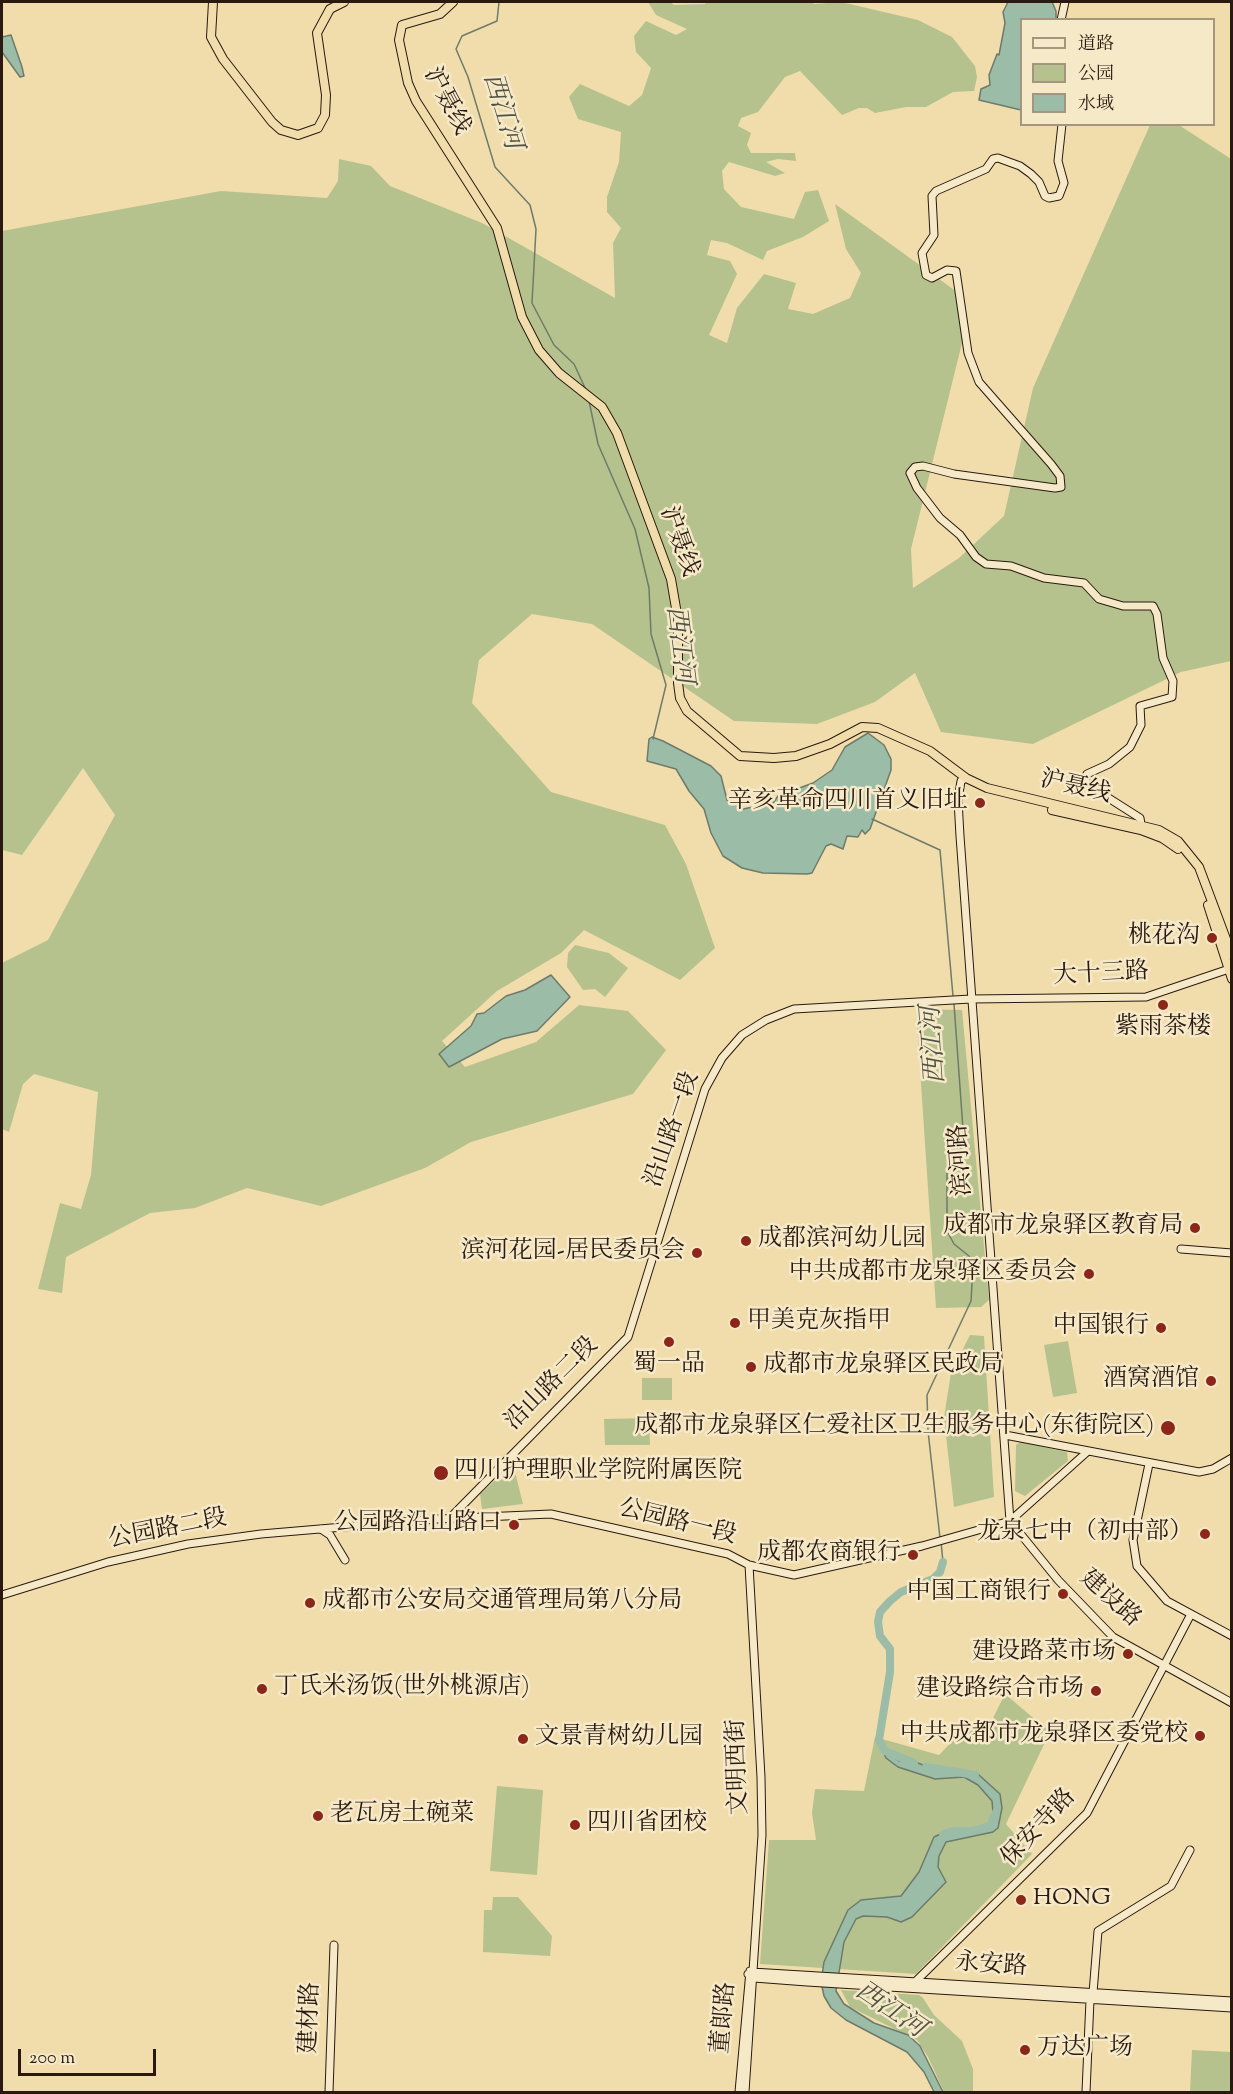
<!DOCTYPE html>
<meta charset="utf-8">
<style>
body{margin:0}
#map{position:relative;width:1233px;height:2094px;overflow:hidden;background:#f1ddab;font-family:"Sorts Mill Goudy","Noto Serif SC",serif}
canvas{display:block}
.frame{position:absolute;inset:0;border:3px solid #291910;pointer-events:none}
.legend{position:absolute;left:1020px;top:18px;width:195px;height:108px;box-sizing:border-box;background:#f6e9c8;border:2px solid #a4967e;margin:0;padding:8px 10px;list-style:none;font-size:18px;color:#291910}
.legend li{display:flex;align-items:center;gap:12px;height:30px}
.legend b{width:30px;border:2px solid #a4967e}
.scale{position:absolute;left:18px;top:2049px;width:138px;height:27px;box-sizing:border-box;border:3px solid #291910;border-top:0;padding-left:8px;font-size:18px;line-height:21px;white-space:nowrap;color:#291910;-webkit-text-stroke:4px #f6e9c8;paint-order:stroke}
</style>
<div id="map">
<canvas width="1233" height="2094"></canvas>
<div class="frame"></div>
<ul class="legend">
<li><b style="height:8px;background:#f6e9c8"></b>道路</li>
<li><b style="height:16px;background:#b5c28d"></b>公园</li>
<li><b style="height:16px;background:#9bbca7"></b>水域</li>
</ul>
<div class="scale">200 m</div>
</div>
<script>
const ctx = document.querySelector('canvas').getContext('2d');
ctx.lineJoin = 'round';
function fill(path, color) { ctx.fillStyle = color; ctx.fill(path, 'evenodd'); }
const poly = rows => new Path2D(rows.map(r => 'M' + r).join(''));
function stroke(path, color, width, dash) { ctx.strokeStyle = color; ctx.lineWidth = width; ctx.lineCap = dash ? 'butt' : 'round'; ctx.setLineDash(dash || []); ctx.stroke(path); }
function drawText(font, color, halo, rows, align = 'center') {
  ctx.font = font + ' "Sorts Mill Goudy","Noto Serif SC",serif'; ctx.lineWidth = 5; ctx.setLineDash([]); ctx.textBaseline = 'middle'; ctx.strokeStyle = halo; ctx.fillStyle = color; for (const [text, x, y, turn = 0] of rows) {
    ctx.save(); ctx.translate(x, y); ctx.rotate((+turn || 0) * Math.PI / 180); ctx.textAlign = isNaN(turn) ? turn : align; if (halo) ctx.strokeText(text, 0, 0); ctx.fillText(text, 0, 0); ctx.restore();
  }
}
fill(poly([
 [648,2,670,2,674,5,705,4,706,2,813,2,814,4,841,2,918,20,952,37,975,66,977,77,974,91,953,92,926,107,906,107,875,113,867,108,859,108,842,115,800,71,785,77,758,112,741,118,738,126,751,133,747,145,751,153,795,153,796,161,778,159,766,162,785,173,775,176,729,162,722,171,724,189,741,207,794,219,805,192,818,190,829,221,803,237,767,251,763,260,727,243,711,240,707,255,730,261,737,274,709,335,727,343,737,308,764,274,796,283,788,309,813,314,850,298,861,273,846,249,835,204,964,297,962,343,911,549,913,588,959,558,1004,516,1033,388,1150,125,1179,125,1231,159,1231,661,1181,672,1033,744,941,732,915,673,875,702,817,724,734,721,592,624,532,614,479,660,472,703,551,792,665,825,686,864,715,948,680,980,584,930,561,953,497,991,442,1041,465,1067,536,1042,579,1005,628,1011,666,1050,633,1094,471,1142,425,1168,321,1206,247,1188,195,1208,150,1213,66,1257,62,1293,38,1289,60,1203,81,1209,91,1175,98,1092,34,1074,23,1084,9,1132,2,1129,2,963,48,940,115,815,83,768,22,855,2,850,2,231,221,191,327,198,338,181,339,159,371,166,390,186,482,223,615,298,613,243,621,228,607,212,607,197,619,162,621,132,578,119,569,97,580,84,629,106,642,95,651,68,636,52,634,36,646,21,676,35,687,29,656,15],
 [575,945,609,953,628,968,605,997,595,989,583,990,567,967,568,953],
 [916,1009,962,1010,989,1300,981,1307,936,1308],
 [970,1335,984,1336,994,1497,954,1507,944,1417,951,1373],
 [1068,1341,1077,1393,1053,1397,1044,1345],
 [642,1378,672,1378,672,1400,642,1400],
 [649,1418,650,1445,605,1445,604,1419],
 [1020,1442,1067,1452,1068,1461,1025,1496,1015,1491,1016,1445],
 [513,1464,523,1504,482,1509,480,1494],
 [1005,1694,1050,1732,1006,1824,1032,1854,916,1974,760,1964,769,1840,816,1840,812,1813,815,1789,864,1791,875,1737,939,1755,970,1723,987,1730],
 [497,1786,543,1790,537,1875,490,1871],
 [493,1897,518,1897,552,1936,550,1956,483,1952,484,1910,492,1910],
 [841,1990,919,1995,923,1998,934,2015,962,2041,973,2069,973,2092,944,2092,928,2057,917,2040,850,2007],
 [1192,2050,1231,2052,1231,2092,1190,2092]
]), '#b5c28d');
const water = poly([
 [1008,2,1052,2,1056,11,1056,19,1022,20,1021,110,979,100,981,89,990,85,989,75,997,54,999,55,1005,23,1003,12,1008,2],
 [11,35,22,67,24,76,20,77,2,52,2,37,11,35],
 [868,733,884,745,891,759,891,770,870,829,865,834,862,830,858,837,847,836,843,849,831,844,826,846,812,873,807,874,763,873,742,868,723,856,711,833,704,809,689,791,676,769,647,761,649,739,652,737,663,741,711,766,721,776,727,800,743,809,773,803,778,796,813,783,832,770,845,747,868,733],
 [551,975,570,997,537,1031,502,1039,449,1067,439,1054,471,1026,477,1014,484,1013,506,996,525,990,551,975],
 [882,1749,899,1761,910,1760,928,1767,979,1775,1000,1794,1002,1808,998,1828,993,1832,946,1842,939,1856,938,1867,946,1882,912,1917,901,1922,887,1917,863,1916,856,1919,844,1942,836,1991,844,2004,874,2023,908,2035,920,2046,943,2092,934,2092,924,2072,907,2052,846,2020,831,2008,824,1996,821,1982,824,1962,848,1910,861,1900,901,1896,919,1872,934,1837,947,1831,966,1832,994,1823,992,1801,978,1785,964,1777,935,1779,898,1767,886,1758,882,1749]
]);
fill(water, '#9bbca7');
stroke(water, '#6d7b6b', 1.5);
stroke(poly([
 [499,2,497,21,462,36,456,49,468,77,495,167,530,205,536,229,532,303,554,345,574,364,586,390],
 [589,401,598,444,635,529,649,588,651,634,666,685,653,739],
 [872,819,940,850,953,996],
 [940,1538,928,1431,927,1395,971,1301,973,1267,969,1256,954,1244,948,1233,947,1216,947,1173,964,1143,954,1004],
 [941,1542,943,1562]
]), '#6d7b6b', 1.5);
stroke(poly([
 [914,1763,885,1751,879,1740,890,1672,890,1649,880,1636,878,1622,880,1612,890,1601,901,1592,933,1579,940,1572,943,1562],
 [926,1767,975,1775],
 [943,1835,952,1831,972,1831,990,1826,996,1812]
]), '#9bbca7', 8);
const secondary = poly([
 [1061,20,1065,2],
 [1062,124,1058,161,1064,183,1059,196,1049,198,1045,196,1039,182,1031,174,1020,166,998,158,993,159,986,169,936,191,932,196,934,235,922,253,926,275,932,278,947,270,956,271,968,353,979,382,1051,464,1060,476,1061,487,1055,488,954,474,923,466,915,467,910,473,917,488,940,518,960,535,976,557,986,564,1011,566,1044,578,1084,583,1099,599,1123,606,1153,606,1157,614,1163,658,1173,681,1172,697,1140,706,1141,725,1130,747,1109,764,1087,774,1085,779,1088,785,1140,818,1141,824],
 [966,778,961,781,958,800,960,836,1010,1521],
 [1181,1249,1232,1253],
 [1005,1435,1199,1472,1213,1469,1232,1458],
 [1149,1464,1133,1540,1137,1566,1167,1601,1232,1636],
 [450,1518,628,1337,705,1089,722,1058,742,1035,766,1020,794,1009,971,999,1146,997,1229,969],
 [1010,1521,1058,1580,1113,1637,1232,1703],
 [321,1529,330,1535,345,1560],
 [2,1595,108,1562,188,1544,261,1534,437,1519,551,1514,728,1554,749,1565,794,1575,922,1546,1010,1521,1087,1452],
 [752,1972,1232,2001],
 [748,1974,754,1978,807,1982,1232,2008],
 [915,1982,1087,1813,1191,1614],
 [329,2092,334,1945],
 [739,2092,750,1971],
 [745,2092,762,1835,761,1777,749,1565],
 [1086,2092,1090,2000,1093,1993,1098,1931,1171,1886,1190,1850]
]);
const highway = poly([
 [213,2,211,37,223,59,272,122,281,130,298,135,318,128,325,115,326,95,317,33,330,9,344,2],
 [453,2,440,14,402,25,399,40,408,83,416,101,497,228,522,317,539,350,559,373,602,407,617,433,671,579,678,620,678,683,680,698,687,711,740,756,774,758,796,756,830,744,862,727,878,728,930,751,966,778,987,788,1159,830,1178,841,1199,867,1232,955],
 [1052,810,1141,830,1162,838,1178,849],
 [1208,905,1232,979]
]);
stroke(secondary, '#291910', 9);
stroke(highway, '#291910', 10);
stroke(secondary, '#f6e9c8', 7);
stroke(highway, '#f1ddab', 8);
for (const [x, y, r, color] of [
 [980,803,6,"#8f2418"],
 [1212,938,6,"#8f2418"],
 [1163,1005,6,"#8f2418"],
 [1195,1228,6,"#8f2418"],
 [746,1241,6,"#8f2418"],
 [697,1253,6,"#8f2418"],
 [1089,1274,6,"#8f2418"],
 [735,1323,6,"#8f2418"],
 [1161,1328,6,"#8f2418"],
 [669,1342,6,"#8f2418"],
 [751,1367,6,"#8f2418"],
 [1211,1381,6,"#8f2418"],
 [1168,1428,8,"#8f2418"],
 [441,1473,8,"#8f2418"],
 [514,1525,6,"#8f2418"],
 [1205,1534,6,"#8f2418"],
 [913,1555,6,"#8f2418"],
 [1063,1594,6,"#8f2418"],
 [310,1603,6,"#8f2418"],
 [1128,1654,6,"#8f2418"],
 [262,1689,6,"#8f2418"],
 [1096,1691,6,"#8f2418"],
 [1200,1736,6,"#8f2418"],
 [523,1739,6,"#8f2418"],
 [318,1816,6,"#8f2418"],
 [575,1825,6,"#8f2418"],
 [1021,1900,6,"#8f2418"],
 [1025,2050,6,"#8f2418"]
]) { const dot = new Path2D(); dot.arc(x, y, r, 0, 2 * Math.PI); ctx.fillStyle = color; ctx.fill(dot); stroke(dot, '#f6e9c8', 2); }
drawText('24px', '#291910', '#f6e9c8', [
 ["沪聂线",445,102,62],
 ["沪聂线",677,542,70],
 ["沪聂线",1075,789,13],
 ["大十三路",1101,976,-3],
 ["沿山路一段",674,1130,-71],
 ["滨河路",963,1160,-94],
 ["沿山路二段",553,1385,-45],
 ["公园路一段",677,1524,14],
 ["公园路二段",168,1531,-11],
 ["建设路",1109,1600,42],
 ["文明西街",740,1767,-92],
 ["保安寺路",1040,1829,-47],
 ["永安路",991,1967,4],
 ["建材路",312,2018,-88],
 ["董郞路",726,2018,-85]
]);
drawText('24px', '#291910', '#f6e9c8', [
 ["辛亥革命四川首义旧址",968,803],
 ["桃花沟",1200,938],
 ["紫雨茶楼",1163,1029,"center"],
 ["成都市龙泉驿区教育局",1183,1228],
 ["成都滨河幼儿园",758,1241,"left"],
 ["滨河花园-居民委员会",685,1253],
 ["中共成都市龙泉驿区委员会",1077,1274],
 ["甲美克灰指甲",747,1323,"left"],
 ["中国银行",1149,1328],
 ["蜀一品",669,1366,"center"],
 ["成都市龙泉驿区民政局",763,1367,"left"],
 ["酒窝酒馆",1199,1381],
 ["成都市龙泉驿区仁爱社区卫生服务中心(东街院区)",1154,1428],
 ["四川护理职业学院附属医院",454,1473,"left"],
 ["公园路沿山路口",502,1525],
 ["龙泉七中（初中部）",1193,1534],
 ["成都农商银行",901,1555],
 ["中国工商银行",1051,1594],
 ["成都市公安局交通管理局第八分局",322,1603,"left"],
 ["建设路菜市场",1116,1654],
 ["丁氏米汤饭(世外桃源店)",274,1689,"left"],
 ["建设路综合市场",1084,1691],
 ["中共成都市龙泉驿区委党校",1188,1736],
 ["文景青树幼儿园",535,1739,"left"],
 ["老瓦房土碗菜",330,1816,"left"],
 ["四川省团校",587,1825,"left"],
 ["HONG",1033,1900,"left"],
 ["万达广场",1037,2050,"left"]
], 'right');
drawText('italic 26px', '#515245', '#f6e9c8', [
 ["西江河",500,112,73],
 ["西江河",677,645,83],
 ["西江河",936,1045,-94],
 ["西江河",889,2012,34]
]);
</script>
